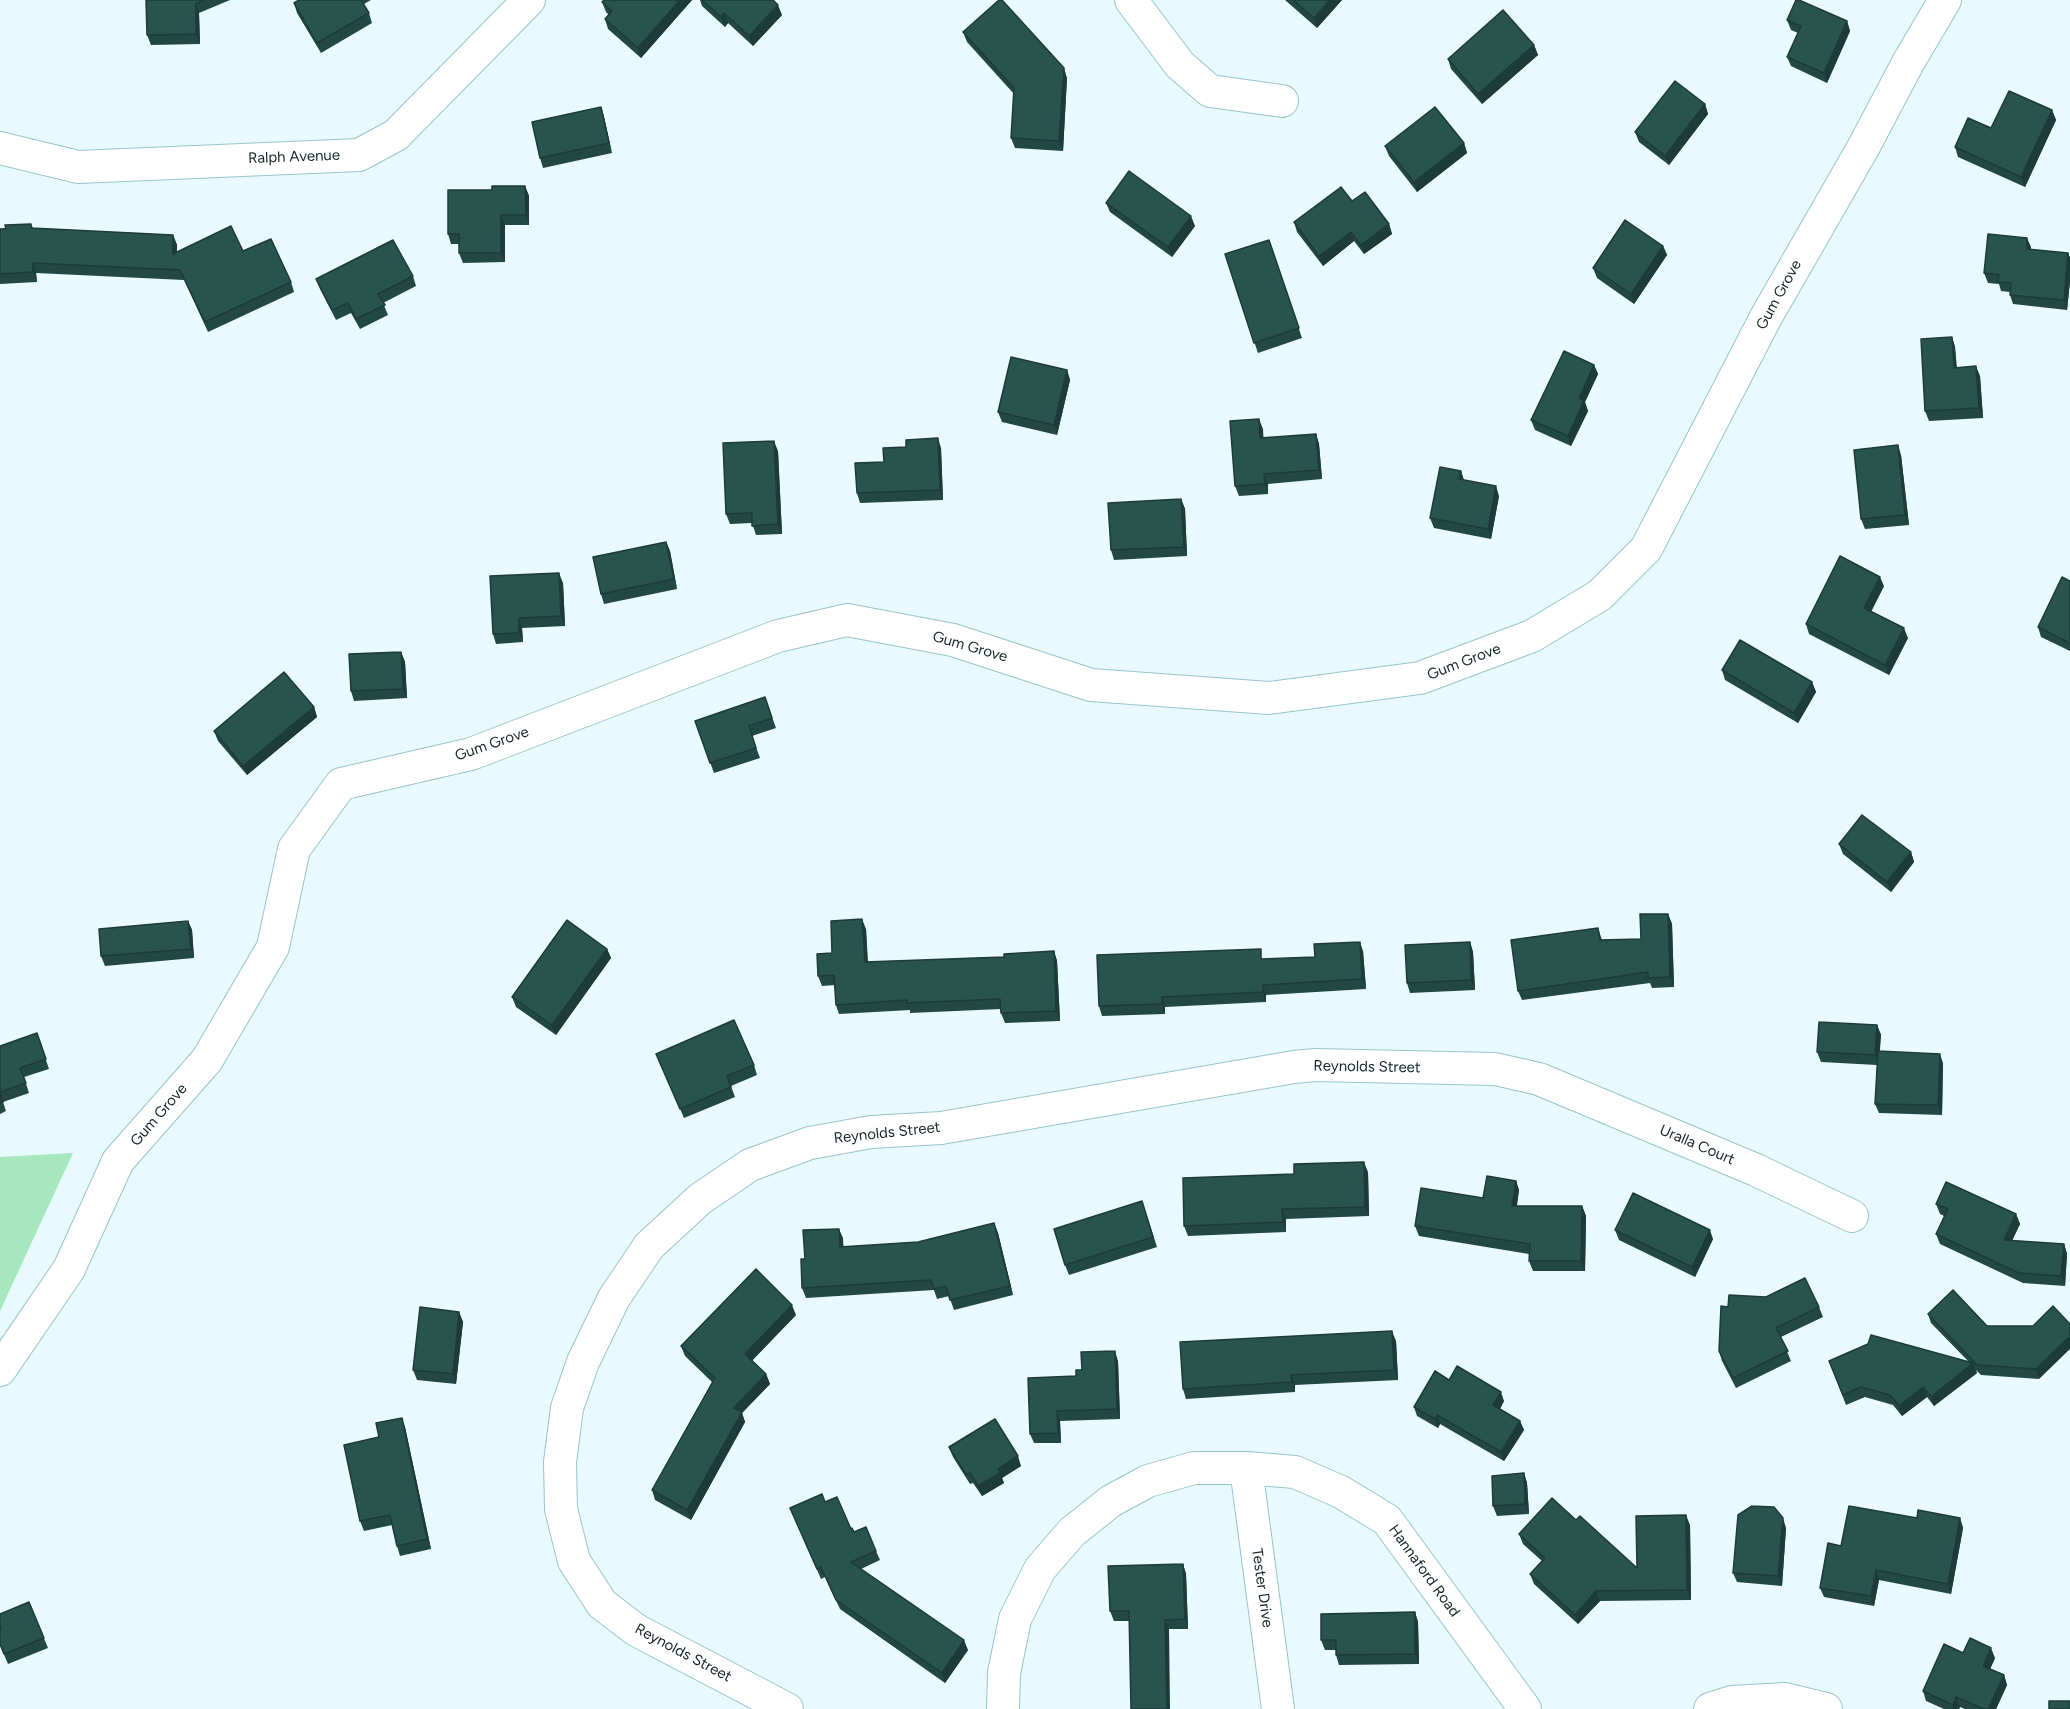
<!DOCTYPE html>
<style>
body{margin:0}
canvas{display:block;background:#e8fafe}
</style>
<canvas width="2070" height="1709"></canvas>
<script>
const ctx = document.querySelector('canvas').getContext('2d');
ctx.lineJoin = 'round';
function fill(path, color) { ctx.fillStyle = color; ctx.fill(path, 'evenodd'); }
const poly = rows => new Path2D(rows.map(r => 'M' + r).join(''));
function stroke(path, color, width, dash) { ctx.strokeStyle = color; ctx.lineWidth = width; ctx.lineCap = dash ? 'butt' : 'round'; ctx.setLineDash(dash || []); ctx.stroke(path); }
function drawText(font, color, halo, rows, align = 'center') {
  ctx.font = font + ' Figtree,sans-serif'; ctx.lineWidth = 6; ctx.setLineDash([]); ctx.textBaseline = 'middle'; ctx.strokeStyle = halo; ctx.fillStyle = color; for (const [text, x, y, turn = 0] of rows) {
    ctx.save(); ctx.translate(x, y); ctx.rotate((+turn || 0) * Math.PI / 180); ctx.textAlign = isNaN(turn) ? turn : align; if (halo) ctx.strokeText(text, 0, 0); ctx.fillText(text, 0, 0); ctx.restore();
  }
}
fill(poly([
 [73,1153,0,1311,0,1157]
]), '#a6e7bd');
const minor = poly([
 [1131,0,1180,65,1210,91,1282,101],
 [0,148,78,167,359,155,396,135,529,0],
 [0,1370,69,1269,118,1161,207,1060,273,947,294,849,341,784,471,754,778,636,847,620,953,640,1091,685,1269,698,1420,678,1532,636,1600,595,1646,549,1766,317,1863,148,1909,61,1945,0],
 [1246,1468,1278,1709],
 [787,1709,636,1630,602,1604,574,1561,561,1509,560,1462,567,1408,583,1362,614,1298,649,1246,700,1199,750,1165,810,1143,871,1132,941,1128,1294,1067,1316,1065,1495,1069,1539,1079,1756,1170,1852,1216],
 [1003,1709,1004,1673,1015,1619,1040,1569,1072,1532,1111,1501,1148,1481,1194,1468,1246,1468,1295,1472,1341,1492,1387,1520,1525,1709],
 [1710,1709,1732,1702,1785,1699,1826,1709]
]);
stroke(minor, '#97c4ce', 34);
stroke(minor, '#fff', 32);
fill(poly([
 [146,0,230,0,199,13,200,44,151,45,147,35],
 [299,0,371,0,364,4,369,13,372,23,321,53,297,13,294,3],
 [604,0,692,0,641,58,608,29,605,19,609,15,606,12,602,2],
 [700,0,773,0,782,15,753,46,728,23,725,27,702,6],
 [1285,0,1342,0,1317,28],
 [1787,20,1847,21,1850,31,1827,83,1791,66,1787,57,1798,33,1791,30],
 [963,32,1067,78,1063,151,1015,148,1011,138,1014,94,967,42],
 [1534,45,1538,55,1482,104,1451,69,1448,59],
 [1705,104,1708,114,1669,165,1639,142,1635,132],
 [601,107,604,117,612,153,543,168,540,158],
 [2052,110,2056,120,2025,187,1958,157,1955,147,1991,128],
 [1464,143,1467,153,1417,192,1389,156,1385,146],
 [525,186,529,196,529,225,505,225,505,262,463,263,459,253,459,244,451,244,448,234,492,190],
 [1352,201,1389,224,1392,234,1364,254,1354,241,1323,266,1297,232,1294,222],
 [1106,203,1195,226,1172,257,1110,212],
 [31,224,33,228,173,235,177,245,177,252,243,251,291,282,294,292,208,332,184,280,36,273,37,282,0,284,0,229],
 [1269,240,1302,338,1258,353,1225,254],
 [1663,246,1667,255,1634,304,1597,278,1593,268],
 [2031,247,2031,250,2068,253,2070,258,2070,281,2067,310,2013,304,2010,295,2010,292,2001,291,1999,284,1988,283,1984,273],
 [413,276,416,286,383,303,388,315,360,329,351,313,336,320,320,289,316,279],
 [1952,337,1955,347,1957,368,1980,376,1983,418,1929,421,1925,411],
 [1594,365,1598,374,1585,402,1588,411,1571,446,1535,430,1531,420],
 [1067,370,1070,380,1057,435,1002,422,998,412],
 [1263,429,1263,438,1316,434,1319,444,1322,479,1268,484,1268,494,1239,496,1235,486],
 [941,448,943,500,860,503,857,493,884,462],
 [778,451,782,534,756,535,752,523,730,524,726,514],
 [1901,455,1909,525,1865,529,1861,519],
 [1461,471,1464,480,1499,496,1491,539,1434,528,1430,518],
 [1181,499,1185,509,1187,556,1114,560,1111,550],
 [666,542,670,551,677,589,604,604,601,594],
 [2070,581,2070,651,2041,637,2038,627],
 [563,583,565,626,522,628,523,642,496,644,493,634],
 [1884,586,1871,611,1908,638,1889,675,1809,634,1806,624],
 [401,652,405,662,407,698,354,701,351,691],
 [1722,670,1812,682,1816,692,1798,723,1725,680],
 [765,697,776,728,752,736,760,758,714,773,695,721],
 [314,707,317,717,247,775,218,741,214,731],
 [1839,844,1911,852,1914,862,1891,892,1843,854],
 [1668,914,1672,924,1674,987,1652,988,1650,983,1522,1000,1518,991,1598,928,1602,940,1641,939],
 [188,921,192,930,194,958,105,966,101,956],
 [866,929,868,962,1004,957,1054,951,1057,961,1060,1021,1005,1023,1001,1013,1001,1009,910,1013,910,1010,839,1014,836,1005,835,985,822,986,818,976,832,953],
 [1470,942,1473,952,1475,990,1410,993,1407,983],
 [607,949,611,958,556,1035,516,1007,512,997],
 [1363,951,1366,989,1266,995,1266,1002,1165,1007,1165,1014,1102,1016,1099,1006,1264,959,1315,957],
 [1877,1025,1881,1035,1879,1051,1943,1063,1942,1115,1879,1113,1875,1104,1877,1065,1821,1062,1817,1052],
 [37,1033,49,1069,24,1077,29,1093,3,1102,6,1111,0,1114,0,1046],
 [656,1054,754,1065,757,1075,731,1086,735,1097,684,1118],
 [1368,1172,1369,1216,1286,1219,1286,1232,1188,1236,1184,1226],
 [1516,1181,1519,1190,1517,1206,1582,1206,1586,1216,1585,1271,1533,1271,1529,1261,1529,1254,1419,1236,1415,1226,1483,1198],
 [1936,1204,2016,1214,2020,1224,2012,1241,2064,1244,2067,1254,2065,1286,2023,1283,1940,1244,1936,1234,1944,1216,1940,1214],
 [1145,1210,1157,1247,1069,1275,1065,1265],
 [994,1223,998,1233,1013,1295,954,1310,949,1296,937,1299,934,1290,806,1298,802,1288,805,1259,843,1238,843,1247,918,1242],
 [1615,1230,1713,1239,1695,1277,1619,1240],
 [1819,1307,1823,1317,1781,1337,1791,1361,1736,1388,1722,1361,1719,1351],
 [459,1312,463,1322,456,1384,417,1380,413,1370],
 [1928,1314,1987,1326,2033,1326,2039,1379,1981,1375,1976,1370,1977,1373,1934,1406,1927,1397,1902,1416,1893,1405,1865,1397,1846,1405,1829,1361,1968,1361,1931,1323],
 [796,1315,752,1360,766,1374,770,1384,742,1413,745,1422,691,1520,655,1500,652,1490,712,1382,685,1356,681,1346],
 [1396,1341,1398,1380,1295,1385,1295,1392,1186,1399,1183,1389],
 [1118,1361,1120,1419,1060,1421,1061,1443,1034,1443,1030,1434,1076,1376,1082,1370],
 [1449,1380,1504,1401,1500,1409,1520,1421,1524,1430,1504,1461,1440,1424,1438,1428,1417,1416,1414,1407],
 [405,1427,431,1549,400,1556,397,1546,392,1525,364,1531,360,1521,379,1437],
 [949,1447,1021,1466,1002,1478,1004,1483,982,1496,973,1483,970,1484,953,1457],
 [1524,1473,1527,1483,1529,1514,1497,1516,1493,1506],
 [825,1502,851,1529,876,1551,880,1560,861,1569,968,1650,945,1683,840,1609,825,1577,821,1579,790,1508],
 [1917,1518,1960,1518,1963,1528,1951,1594,1879,1580,1874,1606,1824,1597,1820,1588,1841,1546],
 [1576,1520,1637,1568,1690,1525,1691,1600,1600,1601,1578,1624,1534,1584,1530,1574,1542,1561,1523,1544,1519,1534],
 [1786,1528,1782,1586,1737,1582,1733,1573],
 [1183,1564,1186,1574,1188,1629,1169,1629,1129,1621,1114,1621,1110,1611],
 [29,1602,48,1648,8,1664,0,1645],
 [1415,1612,1418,1622,1419,1664,1339,1665,1336,1655,1336,1650,1325,1650,1321,1640],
 [1963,1653,1995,1658,1990,1669,2004,1675,2007,1685,1996,1709,1965,1709,1960,1707,1959,1709,1944,1709,1926,1701,1923,1691]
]), '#234843');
fill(poly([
 [680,0,692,0,641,58,638,48],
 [1330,0,1342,0,1317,28,1314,18],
 [196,4,199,13,200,44,196,34],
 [778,5,782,15,753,46,749,36],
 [724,13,728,23,725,27,721,17],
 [1847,21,1850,31,1827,83,1824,73],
 [1534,45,1538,55,1482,104,1478,94],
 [1064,68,1067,78,1063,151,1059,141],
 [1705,104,1708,114,1669,165,1665,156],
 [601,107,604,117,612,153,609,143],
 [2052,110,2056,120,2025,187,2021,177],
 [1464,143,1467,153,1417,192,1414,182],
 [525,186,529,196,529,225,526,215],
 [501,215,505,225,505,262,501,253],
 [1191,216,1195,226,1172,257,1168,247],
 [1389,224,1392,234,1364,254,1361,245],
 [1351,232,1354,241,1323,266,1319,256],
 [173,235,177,245,176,264,173,254],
 [2027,238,2031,247,2030,259,2027,249],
 [1663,246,1667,255,1634,304,1631,294],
 [2068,253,2070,258,2070,281,2067,310,2064,300],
 [33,263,36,273,37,282,33,272],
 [1952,337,1955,347,1957,378,1954,368],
 [1594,365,1598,374,1585,402,1588,411,1571,446,1568,436,1579,398],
 [1976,366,1980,376,1983,418,1979,408],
 [1067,370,1070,380,1057,435,1054,425],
 [1259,419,1263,429,1264,448,1260,438],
 [1316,434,1319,444,1322,479,1319,470],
 [938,438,941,448,943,500,940,490],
 [774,441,778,451,782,534,778,524],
 [1898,445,1901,455,1909,525,1905,515],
 [1461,471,1464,481,1459,479],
 [1264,474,1268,484,1268,494,1265,484],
 [1496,486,1499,496,1491,539,1488,529],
 [1181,499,1185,509,1187,556,1184,547],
 [666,542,670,551,677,589,674,579],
 [559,573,563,583,565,626,561,616],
 [1880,577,1884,586,1868,618,1864,608],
 [519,618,522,628,523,642,519,633],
 [1904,628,1908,638,1889,675,1885,665],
 [401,652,405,662,407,698,403,689],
 [1812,682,1816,692,1798,723,1794,713],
 [314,707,317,717,247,775,243,766],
 [1911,852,1914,862,1891,892,1887,882],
 [1668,914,1672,924,1674,987,1670,977],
 [862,919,866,929,868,972,865,962],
 [188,921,192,930,194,958,191,949],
 [1360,942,1363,951,1366,989,1362,979],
 [1470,942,1473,952,1475,990,1471,980],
 [607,949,611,958,556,1035,552,1025],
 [1054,951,1057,961,1060,1021,1056,1011],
 [1263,985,1266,995,1266,1002,1263,992],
 [1162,997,1165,1007,1165,1014,1162,1004],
 [1877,1025,1881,1035,1879,1065,1875,1055],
 [1940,1054,1943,1063,1942,1115,1938,1105],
 [1364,1162,1368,1172,1369,1216,1365,1207],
 [1516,1181,1519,1190,1515,1215,1512,1206],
 [1582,1206,1586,1216,1585,1271,1581,1261],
 [1282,1209,1286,1219,1286,1232,1283,1222],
 [2016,1214,2020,1224,2007,1250,2004,1240],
 [994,1223,998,1233,1013,1295,1010,1286],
 [839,1229,843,1238,844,1257,840,1247],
 [1710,1230,1713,1239,1695,1277,1692,1267],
 [2064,1244,2067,1254,2065,1286,2061,1276],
 [792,1305,796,1315,749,1364,745,1354],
 [459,1312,463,1322,456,1384,453,1374],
 [1392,1331,1396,1341,1398,1380,1394,1370],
 [2070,1336,2070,1349,2039,1379,2036,1369],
 [1115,1351,1118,1361,1120,1419,1117,1409],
 [1973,1363,1977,1373,1934,1406,1931,1397],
 [766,1374,770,1384,742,1413,745,1422,691,1520,687,1510,734,1408],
 [1291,1375,1295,1385,1295,1392,1292,1382],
 [1923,1387,1927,1397,1902,1416,1899,1406],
 [1501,1392,1504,1401,1497,1414,1493,1405],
 [1057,1411,1060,1421,1061,1443,1058,1433],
 [1437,1415,1440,1424,1438,1428,1435,1419],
 [402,1418,405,1427,431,1549,427,1539],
 [1520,1421,1524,1430,1504,1461,1501,1452],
 [1018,1456,1021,1466,1002,1478,1004,1483,982,1496,978,1486,998,1469],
 [1524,1473,1527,1483,1529,1514,1525,1504],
 [1686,1515,1690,1525,1691,1600,1687,1590],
 [1783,1518,1786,1528,1782,1586,1778,1576],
 [1960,1518,1963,1528,1951,1594,1948,1584],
 [1183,1564,1186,1574,1188,1629,1185,1619],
 [1876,1570,1879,1580,1874,1606,1871,1596],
 [1596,1591,1600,1601,1578,1624,1575,1615],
 [1415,1612,1418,1622,1419,1664,1415,1654],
 [1165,1620,1169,1629,1170,1709,1167,1709],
 [964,1640,968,1650,945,1683,942,1673],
 [1991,1648,1995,1658,1987,1676,1983,1666],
 [2004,1675,2007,1685,1996,1709,1988,1709],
 [1956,1697,1960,1707,1959,1709,1954,1709,1953,1705]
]), '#1d3b37');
const building = poly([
 [146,0,204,0,196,4,196,34,147,35,146,0],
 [299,0,361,0,369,13,317,43,294,3,299,0],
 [604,0,680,0,638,48,605,19,612,11,602,2,604,0],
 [702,0,773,0,778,5,749,36,724,13,721,17,702,0],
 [999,0,1002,0,1064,68,1059,141,1011,138,1014,88,963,32,999,0],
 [1293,0,1330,0,1314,18,1293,0],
 [1796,0,1799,0,1847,21,1824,73,1787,57,1801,26,1787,20,1796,0],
 [1503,10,1534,45,1478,94,1448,59,1503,10],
 [1675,81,1705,104,1665,156,1635,132,1675,81],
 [2009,91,2052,110,2021,177,1955,147,1968,118,1991,128,2009,91],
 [601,107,609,143,540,158,532,122,601,107],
 [1435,107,1464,143,1414,182,1385,146,1435,107],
 [1129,171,1191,216,1168,247,1106,203,1129,171],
 [492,186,525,186,526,215,501,215,501,253,459,253,459,234,448,234,448,190,492,190,492,186],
 [1341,187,1352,201,1365,192,1389,224,1361,245,1351,232,1319,256,1294,222,1341,187],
 [1625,220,1663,246,1631,294,1593,268,1625,220],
 [31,224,31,228,173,235,173,254,231,226,243,251,271,239,291,282,205,322,180,270,33,263,33,272,0,274,0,229,6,229,5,225,31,224],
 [1988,234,2027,238,2027,249,2068,253,2064,300,2010,295,2011,283,1998,282,1999,275,1984,273,1988,234],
 [393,240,413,276,378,294,385,305,356,319,348,303,332,310,316,279,393,240],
 [1269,240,1299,328,1254,343,1225,254,1269,240],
 [1952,337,1954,368,1976,366,1979,408,1925,411,1921,339,1952,337],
 [1564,351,1594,365,1579,398,1584,401,1568,436,1531,420,1564,351],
 [1011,357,1067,370,1054,425,998,412,1011,357],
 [1259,419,1260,438,1316,434,1319,470,1264,474,1265,484,1235,486,1230,421,1259,419],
 [938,438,940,490,857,493,855,463,884,462,883,448,906,447,906,440,938,438],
 [774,441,778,524,752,526,752,513,726,514,723,443,774,441],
 [1898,445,1905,515,1861,519,1854,450,1898,445],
 [1440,467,1461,471,1459,479,1496,486,1488,529,1430,518,1440,467],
 [1181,499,1184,547,1111,550,1108,503,1181,499],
 [666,542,674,579,601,594,593,557,666,542],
 [1840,556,1880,577,1864,608,1904,628,1885,665,1806,624,1840,556],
 [559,573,561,616,519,618,519,633,493,634,490,576,559,573],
 [2062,577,2070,581,2070,643,2038,627,2062,577],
 [1740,640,1812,682,1794,713,1722,670,1740,640],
 [401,652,403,689,351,691,349,654,401,652],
 [284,672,314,707,243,766,214,731,284,672],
 [765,697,772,718,749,726,756,748,710,763,695,721,765,697],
 [1862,815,1911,852,1887,882,1839,844,1862,815],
 [1640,914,1668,914,1670,977,1648,978,1648,972,1518,991,1511,940,1598,928,1600,940,1641,939,1640,914],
 [862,919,865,962,1004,957,1004,954,1054,951,1056,1011,1001,1013,1000,999,907,1003,907,1000,836,1005,834,975,818,976,817,954,832,953,831,921,862,919],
 [567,920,607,949,552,1025,512,997,567,920],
 [188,921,191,949,101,956,99,929,188,921],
 [1360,942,1362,979,1263,985,1263,992,1162,997,1162,1004,1099,1006,1097,955,1261,949,1261,959,1315,957,1314,944,1360,942],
 [1470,942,1471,980,1407,983,1405,945,1470,942],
 [734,1020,754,1065,727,1076,731,1087,680,1109,656,1054,734,1020],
 [1819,1022,1877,1025,1875,1055,1817,1052,1819,1022],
 [37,1033,46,1059,20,1068,26,1083,0,1092,0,1046,37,1033],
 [1878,1051,1940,1054,1938,1105,1875,1104,1878,1051],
 [0,1093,3,1102,0,1103,0,1093],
 [1364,1162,1365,1207,1282,1209,1283,1222,1184,1226,1183,1178,1294,1174,1294,1164,1364,1162],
 [1487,1176,1516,1181,1512,1206,1582,1206,1581,1261,1529,1261,1530,1244,1415,1226,1421,1188,1483,1198,1487,1176],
 [1946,1182,2016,1214,2004,1240,2064,1244,2061,1276,2019,1273,1936,1234,1948,1209,1936,1204,1946,1182],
 [1633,1193,1710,1230,1692,1267,1615,1230,1633,1193],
 [1142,1201,1153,1237,1065,1265,1054,1229,1142,1201],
 [994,1223,1010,1286,950,1300,946,1286,934,1289,931,1280,802,1288,801,1259,805,1259,803,1230,839,1229,840,1247,918,1242,994,1223],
 [756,1269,792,1305,745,1354,766,1374,734,1408,742,1412,687,1510,652,1490,715,1378,681,1346,756,1269],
 [1805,1278,1819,1307,1776,1328,1788,1351,1733,1378,1719,1351,1721,1306,1728,1307,1729,1295,1766,1297,1805,1278],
 [1953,1290,1987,1326,2033,1326,2053,1306,2070,1324,2070,1336,2036,1369,1977,1365,1928,1314,1953,1290],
 [420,1307,459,1312,453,1374,413,1370,420,1307],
 [1392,1331,1394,1370,1291,1375,1292,1382,1183,1389,1180,1342,1392,1331],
 [1871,1335,1973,1363,1931,1397,1923,1387,1899,1406,1890,1395,1861,1387,1843,1395,1829,1361,1868,1344,1871,1335],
 [1115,1351,1117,1409,1057,1411,1058,1433,1030,1434,1028,1378,1076,1376,1076,1370,1082,1370,1081,1352,1115,1351],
 [1457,1366,1501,1392,1493,1405,1520,1421,1501,1452,1437,1415,1435,1419,1414,1407,1435,1371,1449,1380,1457,1366],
 [402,1418,427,1539,397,1546,390,1515,360,1521,344,1445,379,1437,376,1423,402,1418],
 [995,1419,1018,1456,998,1469,1000,1473,978,1486,970,1473,966,1475,949,1447,995,1419],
 [1524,1473,1525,1504,1493,1506,1492,1476,1524,1473],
 [822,1494,825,1502,837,1497,851,1529,852,1528,854,1532,866,1527,876,1551,851,1562,964,1640,942,1673,836,1600,821,1567,817,1569,790,1508,822,1494],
 [1552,1498,1576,1520,1580,1516,1637,1568,1636,1516,1686,1515,1687,1590,1596,1591,1575,1615,1530,1574,1545,1558,1519,1534,1552,1498],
 [1752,1506,1774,1507,1783,1518,1778,1576,1733,1573,1738,1515,1752,1506],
 [1849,1506,1917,1518,1918,1510,1960,1518,1948,1584,1876,1570,1871,1596,1820,1588,1828,1543,1841,1546,1849,1506],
 [1183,1564,1185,1619,1165,1620,1167,1709,1131,1709,1129,1611,1110,1611,1108,1566,1183,1564],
 [29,1602,44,1638,4,1654,0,1644,0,1628,1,1628,0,1624,0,1614,29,1602],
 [1415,1612,1415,1654,1336,1655,1336,1640,1321,1640,1321,1614,1415,1612],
 [1970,1638,1991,1648,1983,1666,2004,1675,1988,1709,1984,1709,1956,1697,1953,1705,1923,1691,1944,1644,1963,1653,1970,1638],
 [2049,1701,2070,1701,2070,1709,2049,1709,2049,1701]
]);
fill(building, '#29544e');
stroke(building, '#1d3b37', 1.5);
drawText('15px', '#142529', '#fff', [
 ["Ralph Avenue",294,157,-2],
 ["Gum Grove",1779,295,-61],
 ["Gum Grove",970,647,16],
 ["Gum Grove",1464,662,-21],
 ["Gum Grove",492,744,-19],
 ["Reynolds Street",1367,1067,1],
 ["Gum Grove",159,1115,-49],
 ["Reynolds Street",887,1133,-6],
 ["Uralla Court",1697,1145,23],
 ["Hannaford Road",1424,1571,54],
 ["Tester Drive",1262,1588,82],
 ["Reynolds Street",683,1653,28]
]);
</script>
